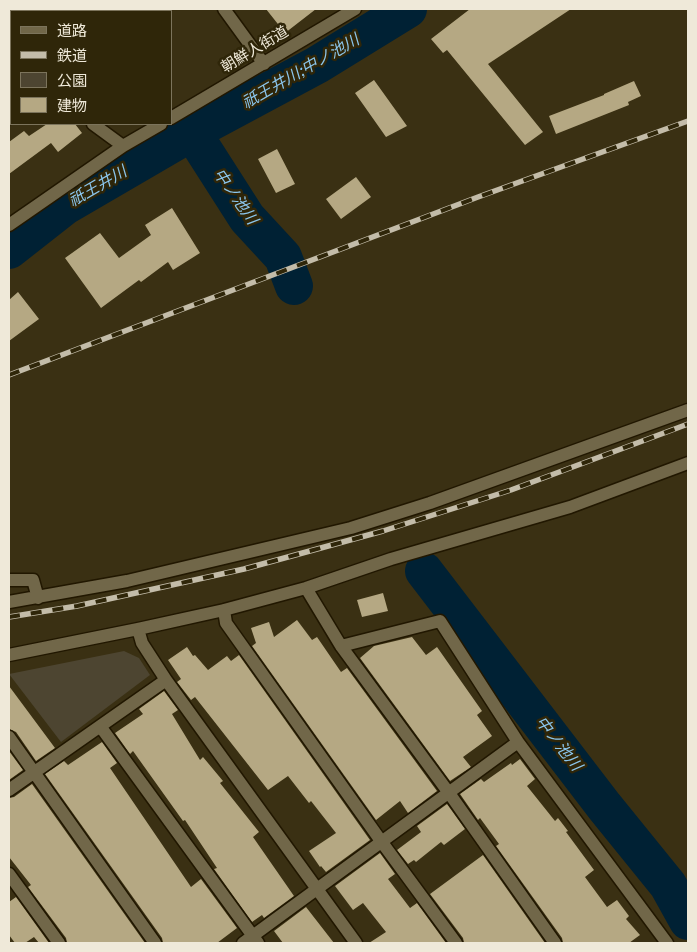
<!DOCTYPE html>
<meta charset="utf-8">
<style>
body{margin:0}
#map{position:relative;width:697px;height:952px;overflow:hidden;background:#3a3013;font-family:"Space Grotesk","Noto Sans JP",sans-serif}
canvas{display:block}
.frame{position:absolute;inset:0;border:10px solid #efe9d9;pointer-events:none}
.legend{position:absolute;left:10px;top:10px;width:162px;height:115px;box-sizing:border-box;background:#2f2609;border:1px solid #7c745c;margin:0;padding:6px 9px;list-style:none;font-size:15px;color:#efe9d9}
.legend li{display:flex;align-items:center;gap:10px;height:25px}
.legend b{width:25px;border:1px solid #7c745c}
</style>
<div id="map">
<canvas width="697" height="952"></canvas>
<div class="frame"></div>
<ul class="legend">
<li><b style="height:6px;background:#716749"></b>道路</li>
<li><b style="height:6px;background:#c3bca9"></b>鉄道</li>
<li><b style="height:14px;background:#4d4531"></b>公園</li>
<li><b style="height:14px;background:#b5a883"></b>建物</li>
</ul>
</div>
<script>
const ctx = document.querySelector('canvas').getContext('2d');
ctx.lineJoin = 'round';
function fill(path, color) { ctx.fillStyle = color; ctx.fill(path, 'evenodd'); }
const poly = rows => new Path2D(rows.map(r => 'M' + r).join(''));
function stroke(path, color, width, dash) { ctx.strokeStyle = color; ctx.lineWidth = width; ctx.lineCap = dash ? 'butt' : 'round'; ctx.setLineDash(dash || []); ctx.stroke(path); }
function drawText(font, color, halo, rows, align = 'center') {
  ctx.font = font + ' "Space Grotesk","Noto Sans JP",sans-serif'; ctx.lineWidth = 5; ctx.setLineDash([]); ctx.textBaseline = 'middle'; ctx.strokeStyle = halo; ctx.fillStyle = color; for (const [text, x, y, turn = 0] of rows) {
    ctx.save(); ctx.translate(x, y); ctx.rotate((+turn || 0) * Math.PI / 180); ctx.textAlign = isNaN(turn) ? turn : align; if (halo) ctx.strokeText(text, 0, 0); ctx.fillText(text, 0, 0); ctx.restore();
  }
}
fill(poly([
 [124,651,139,658,150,675,61,742,9,674]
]), '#4d4531');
stroke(poly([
 [192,132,247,218,283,257,294,286],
 [9,250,65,206,192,132,317,65,408,9],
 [424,571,604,806,668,885,688,921]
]), '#002134', 38);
fill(poly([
 [266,9,316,9,285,33],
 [470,9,571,9,488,64,543,132,525,145,447,50,443,53,431,39],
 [374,80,407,126,386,137,355,93],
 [634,81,641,96,628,102,629,105,556,134,549,116,604,95,604,94],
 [47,124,75,124,82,133,58,152,51,143,9,174,9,142,24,131,29,136],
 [277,149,295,184,276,193,258,159],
 [356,177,371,197,341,219,326,199],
 [172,208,200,253,173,270,168,262,141,282,139,280,101,308,65,258,100,233,119,258,151,235,145,225],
 [18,292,39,319,9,341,9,300],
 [383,593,388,611,362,617,357,600],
 [297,620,312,640,317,637,341,672,347,668,437,791,408,813,400,801,376,820,252,646,256,643,251,628,269,622,274,637],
 [412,637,426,655,437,647,482,711,477,715,492,736,463,757,471,767,450,781,360,658,374,646],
 [187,647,193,656,195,655,208,670,227,656,231,661,239,655,370,840,326,872,321,866,320,867,309,851,336,833,311,801,309,803,288,776,268,790,195,697,191,700,177,682,181,679,168,660],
 [9,686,55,748,36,761,16,732,9,729],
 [164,691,178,710,172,714,200,760,203,757,223,781,220,783,259,832,253,837,294,896,264,918,262,915,252,922,214,869,217,868,185,820,183,821,133,751,130,754,115,733,143,714,139,709],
 [102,742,117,763,110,768,191,887,201,879,237,928,217,943,163,943,162,938,45,774,64,761,68,765],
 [9,751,23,770,9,780],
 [520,759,535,779,527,786,555,821,558,818,568,831,566,832,594,870,585,877,607,907,617,900,629,916,626,919,640,935,629,943,563,943,562,938,496,846,499,844,480,818,478,820,460,794,481,779,484,782,511,763,512,765],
 [32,784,145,943,67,943,66,938,28,887,31,885,9,857,9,798,14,797],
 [447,804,465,829,444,845,441,842,416,862,414,860,408,864,397,850,421,832,417,826],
 [380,853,395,874,388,879,410,908,417,903,446,943,369,943,386,932,363,903,353,910,335,886],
 [483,855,545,943,464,943,463,938,430,894],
 [16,897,49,943,39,943,34,937,25,943,15,943,9,935,9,902],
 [306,907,334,943,283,943,274,931]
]), '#b5a883');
const minor = poly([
 [224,9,264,64],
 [9,25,11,28],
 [9,118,11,116],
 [171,118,355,9],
 [93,124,123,146],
 [9,225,123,146,161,124],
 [9,580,33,580,38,598],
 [306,588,341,646,449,793,555,943],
 [9,602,127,581,351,528,430,503,688,410],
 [224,610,226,623,381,841,456,943],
 [138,629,142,643,166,680,356,943],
 [341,646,440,621,518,742,667,943],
 [9,655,138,629,224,610,306,588,391,559,570,507,688,463],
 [100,726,258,943],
 [9,737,155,943],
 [9,790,166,680],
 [9,874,59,943],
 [243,943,518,742]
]);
stroke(minor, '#211700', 15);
stroke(minor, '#716749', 12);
const rail = poly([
 [9,375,478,197,688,121],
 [9,617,77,606,244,569,383,531,511,490,688,424]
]);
stroke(rail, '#c3bca9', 5.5);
stroke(rail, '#2f2609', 4, [11]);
drawText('15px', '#efe9d9', '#2f2609', [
 ["朝鮮人街道",255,50,-31]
]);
drawText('italic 16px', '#8bc6ed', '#2f2609', [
 ["祇王井川;中ノ池川",301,72,-30],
 ["祇王井川",98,187,-30],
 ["中ノ池川",235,197,55],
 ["中ノ池川",558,744,52]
]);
</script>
